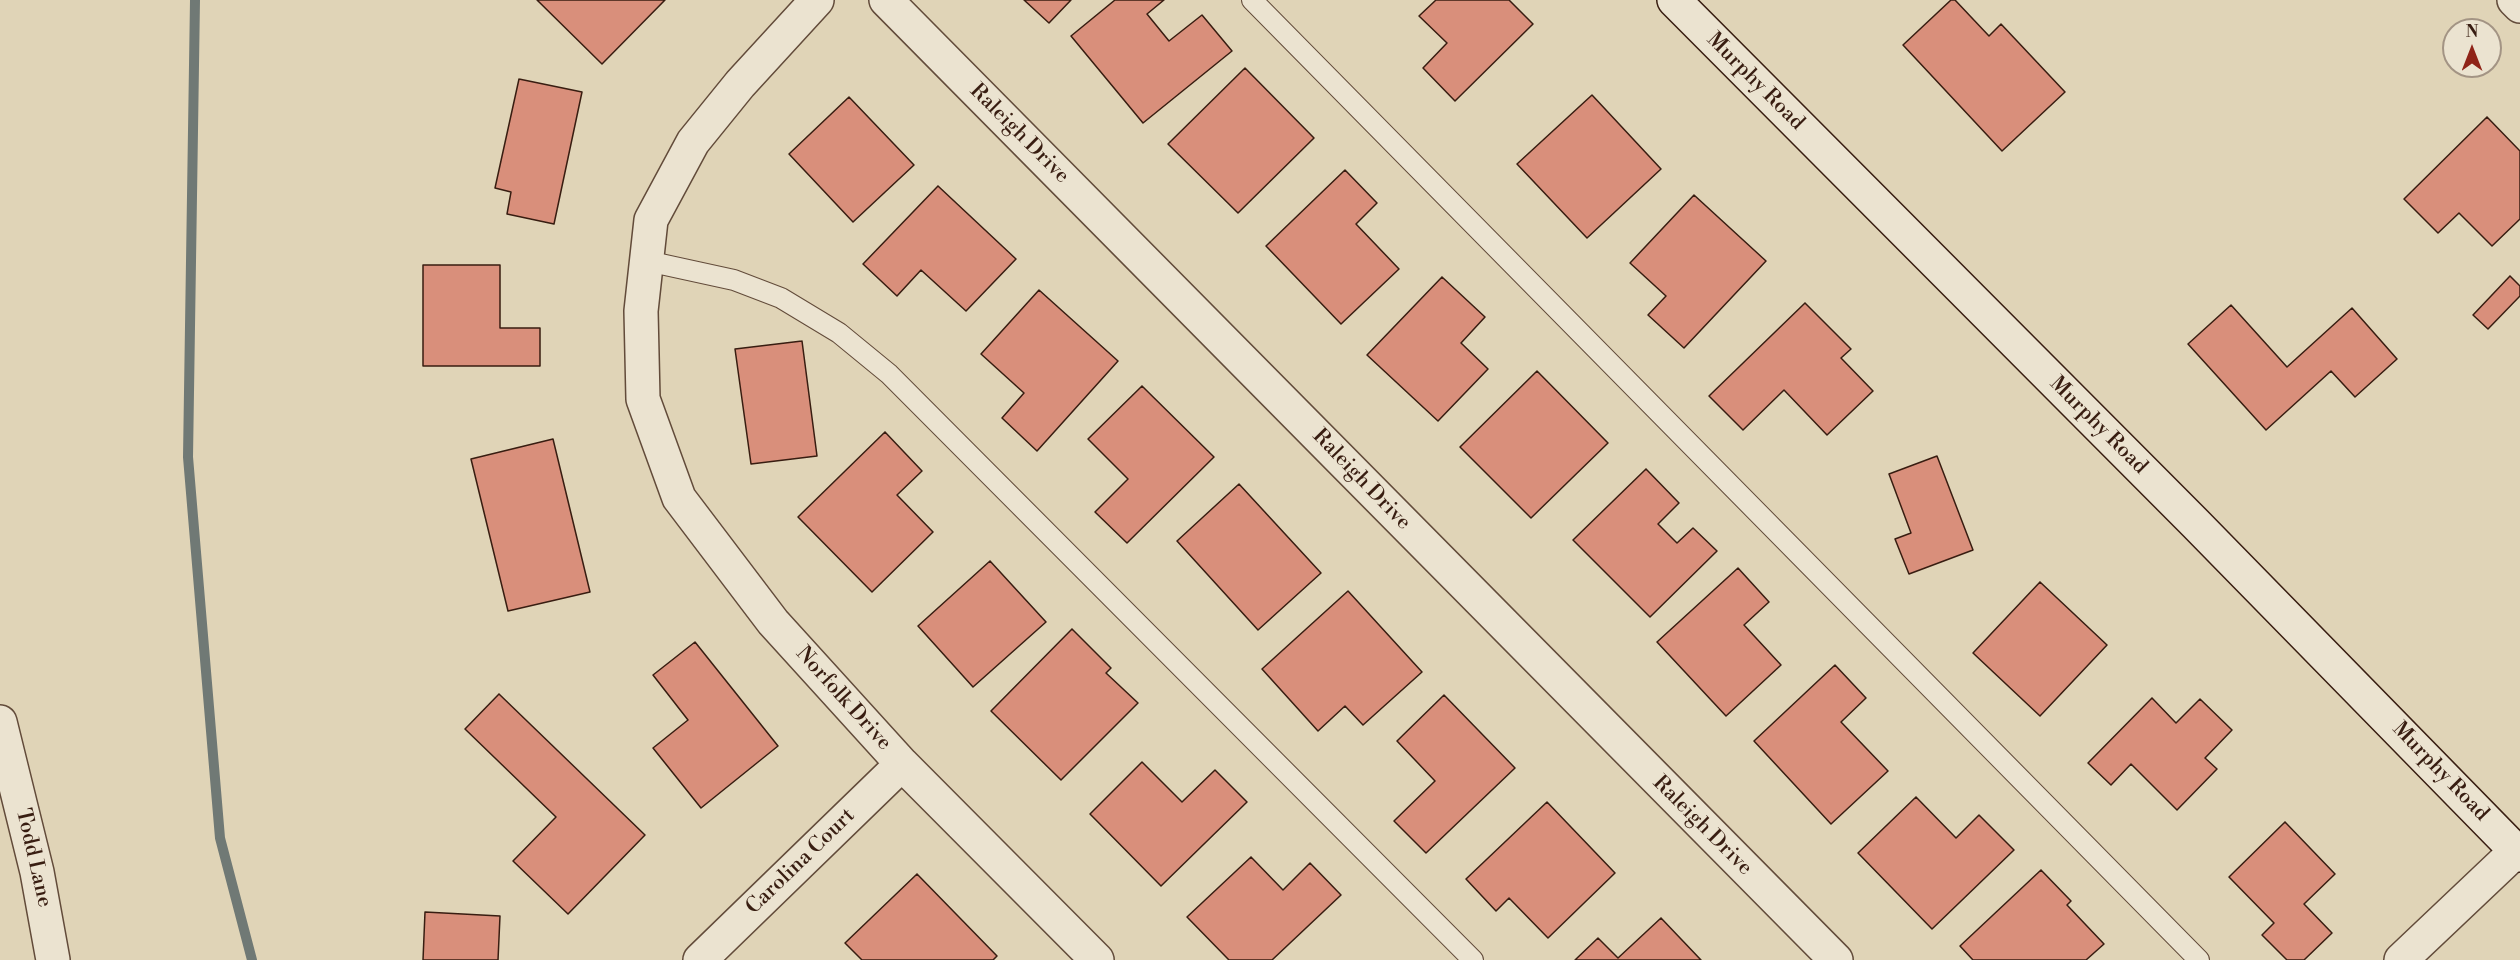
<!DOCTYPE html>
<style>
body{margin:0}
#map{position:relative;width:2520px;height:960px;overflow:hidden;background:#e0d4b7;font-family:"Libre Bodoni",serif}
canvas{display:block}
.north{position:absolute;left:2442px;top:18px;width:60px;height:60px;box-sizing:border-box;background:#ebe3d0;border:2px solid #a39484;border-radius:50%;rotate:0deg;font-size:16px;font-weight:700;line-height:24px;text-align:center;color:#381d11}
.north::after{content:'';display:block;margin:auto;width:21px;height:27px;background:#8f2418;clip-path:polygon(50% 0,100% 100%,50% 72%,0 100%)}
</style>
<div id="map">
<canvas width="2520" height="960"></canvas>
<div class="north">N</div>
</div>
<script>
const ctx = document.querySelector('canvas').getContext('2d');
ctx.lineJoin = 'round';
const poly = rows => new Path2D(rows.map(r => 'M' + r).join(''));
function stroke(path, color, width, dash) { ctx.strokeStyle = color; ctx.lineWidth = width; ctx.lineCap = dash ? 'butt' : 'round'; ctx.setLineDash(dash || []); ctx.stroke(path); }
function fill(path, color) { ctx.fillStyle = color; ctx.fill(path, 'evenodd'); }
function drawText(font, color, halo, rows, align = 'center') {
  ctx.font = font + ' "Libre Bodoni",serif'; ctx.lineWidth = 6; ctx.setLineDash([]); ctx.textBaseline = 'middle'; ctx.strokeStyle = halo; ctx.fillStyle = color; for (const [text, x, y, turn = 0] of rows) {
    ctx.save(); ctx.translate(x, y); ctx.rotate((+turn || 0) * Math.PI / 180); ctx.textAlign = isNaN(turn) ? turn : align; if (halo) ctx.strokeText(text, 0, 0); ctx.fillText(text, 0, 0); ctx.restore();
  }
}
stroke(poly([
 [195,0,188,457,220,838,252,960]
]), '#707975', 10);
const building = poly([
 [537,0,665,0,602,64,537,0],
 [1024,0,1071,0,1049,23,1024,0],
 [1115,0,1164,0,1147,14,1169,41,1202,15,1232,51,1143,123,1071,36,1115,0],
 [1436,0,1509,0,1533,24,1455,101,1423,68,1447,43,1419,16,1436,0],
 [1951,0,1955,0,1989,36,2001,24,2065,92,2002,151,1903,45,1951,0],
 [1245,68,1314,138,1238,213,1168,144,1245,68],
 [519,79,582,92,554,224,507,214,511,192,495,188,519,79],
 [1592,95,1661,169,1587,238,1517,164,1592,95],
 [849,97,914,165,853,222,789,154,849,97],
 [2487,117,2520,151,2520,219,2492,246,2459,213,2438,233,2404,199,2487,117],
 [1345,170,1377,203,1356,224,1399,269,1341,324,1266,246,1345,170],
 [938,186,1016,259,966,311,921,270,897,296,863,264,938,186],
 [1694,195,1766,261,1684,348,1648,315,1666,296,1630,263,1694,195],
 [423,265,500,265,500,328,540,328,540,366,423,366,423,265],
 [2510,276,2520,286,2520,296,2488,329,2473,315,2510,276],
 [1442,277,1485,317,1461,343,1488,369,1438,421,1367,355,1442,277],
 [1039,290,1118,361,1037,451,1002,418,1024,393,981,354,1039,290],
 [1805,303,1851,349,1841,358,1873,391,1827,435,1784,390,1743,430,1709,396,1805,303],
 [2231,305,2287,367,2352,308,2397,359,2355,397,2331,371,2266,430,2188,344,2231,305],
 [802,341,817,456,751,464,735,349,802,341],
 [1537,371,1608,443,1531,518,1460,447,1537,371],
 [1142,386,1214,457,1127,543,1095,512,1128,479,1088,439,1142,386],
 [885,432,922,471,897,495,933,532,872,592,798,517,885,432],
 [553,439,590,592,508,611,471,459,553,439],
 [1937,456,1973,550,1909,574,1895,539,1911,533,1889,474,1937,456],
 [1646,469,1679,503,1658,524,1677,543,1693,528,1717,551,1650,617,1573,540,1646,469],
 [1239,484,1321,573,1258,630,1177,541,1239,484],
 [990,561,1046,622,973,687,918,626,990,561],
 [1738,568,1769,602,1744,625,1781,665,1726,716,1657,642,1738,568],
 [2040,582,2107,645,2040,716,1973,653,2040,582],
 [1348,591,1422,672,1363,725,1345,706,1318,731,1262,669,1348,591],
 [1072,629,1111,668,1106,673,1138,703,1061,780,991,711,1072,629],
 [695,642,778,746,701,808,653,748,688,720,653,675,695,642],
 [1835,665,1866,698,1841,722,1888,771,1831,824,1754,741,1835,665],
 [499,694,645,835,568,914,513,861,556,817,465,729,499,694],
 [1444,695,1515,768,1426,853,1394,821,1435,781,1397,741,1444,695],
 [2152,698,2176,723,2200,699,2232,730,2205,758,2217,769,2177,810,2131,764,2111,785,2088,763,2152,698],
 [1142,762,1182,802,1215,770,1247,802,1161,886,1090,814,1142,762],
 [1916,797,1956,838,1979,815,2014,850,1932,929,1858,853,1916,797],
 [1547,802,1615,873,1548,938,1509,898,1496,911,1466,879,1547,802],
 [2285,822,2335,874,2304,904,2332,933,2304,960,2287,960,2262,935,2274,923,2229,877,2285,822],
 [1251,857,1283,890,1310,863,1341,895,1272,960,1229,960,1187,917,1251,857],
 [2041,870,2071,901,2067,905,2104,944,2086,960,1973,960,1960,946,2041,870],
 [917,874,997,956,993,960,862,960,845,943,917,874],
 [425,912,500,916,498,960,423,960,425,912],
 [1661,918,1701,960,1575,960,1598,938,1618,958,1661,918]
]);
fill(building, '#d98f7b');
stroke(building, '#381d11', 1.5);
const service = poly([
 [1252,0,2199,960],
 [647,261,734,280,781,298,839,333,889,374,1473,960]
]);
const minor = poly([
 [817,0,740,84,693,142,651,220,641,311,643,399,679,498,773,622,902,764,1097,960],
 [886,0,1836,960],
 [2514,0,2520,6],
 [0,722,37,872,53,960],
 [700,960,902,764],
 [2401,960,2516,851]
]);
const secondary = poly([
 [1674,0,2195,523,2520,855]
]);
stroke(service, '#624b3a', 22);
stroke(minor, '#624b3a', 36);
stroke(secondary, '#381d11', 36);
stroke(service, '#ebe3d0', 20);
stroke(minor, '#ebe3d0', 33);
stroke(secondary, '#ebe3d0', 33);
drawText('21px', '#381d11', '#ebe3d0', [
 ["Murphy Road",1755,82,45],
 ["Raleigh Drive",1019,134,45],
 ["Murphy Road",2098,426,45],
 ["Raleigh Drive",1361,480,46],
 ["Norfolk Drive",843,699,48],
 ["Murphy Road",2440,772,46],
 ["Raleigh Drive",1702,826,45],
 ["Todd Lane",33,858,77],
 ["Carolina Court",801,862,-44]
]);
</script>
